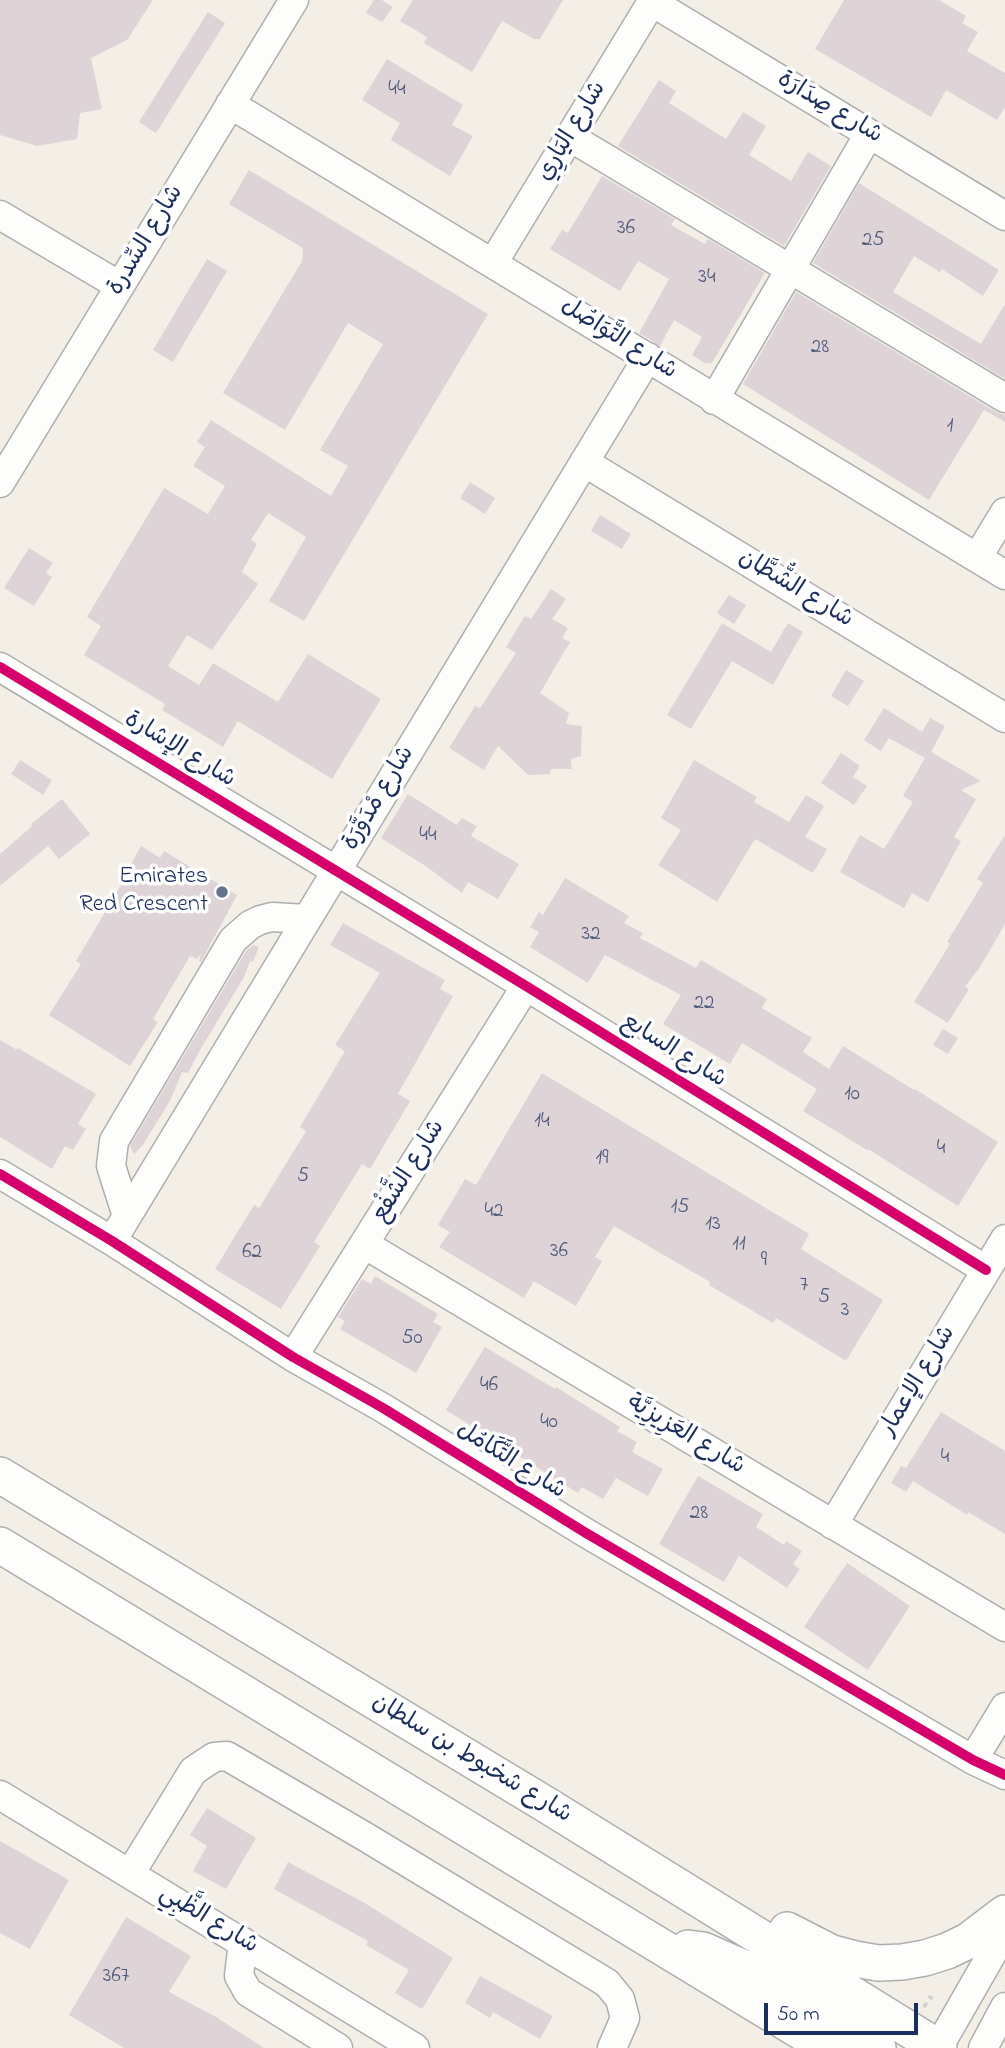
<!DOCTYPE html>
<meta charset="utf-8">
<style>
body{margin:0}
#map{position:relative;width:1005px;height:2048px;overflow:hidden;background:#f3efe7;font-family:"Indie Flower",sans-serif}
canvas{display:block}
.scale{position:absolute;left:764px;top:2003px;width:154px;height:32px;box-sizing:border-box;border:4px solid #1b2f5e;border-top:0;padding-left:9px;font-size:21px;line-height:24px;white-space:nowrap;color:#1b2f5e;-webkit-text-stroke:5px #fff;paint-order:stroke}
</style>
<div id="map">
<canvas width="1005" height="2048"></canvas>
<div class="scale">50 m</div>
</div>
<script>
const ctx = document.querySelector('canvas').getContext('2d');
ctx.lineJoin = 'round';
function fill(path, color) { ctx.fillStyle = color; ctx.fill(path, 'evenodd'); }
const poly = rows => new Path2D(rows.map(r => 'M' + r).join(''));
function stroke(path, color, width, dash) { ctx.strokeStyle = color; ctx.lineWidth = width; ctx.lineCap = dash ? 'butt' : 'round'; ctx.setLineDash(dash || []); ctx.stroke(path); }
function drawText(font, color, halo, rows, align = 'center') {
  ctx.font = font + ' "Indie Flower","Playpen Sans Arabic",sans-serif'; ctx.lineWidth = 7; ctx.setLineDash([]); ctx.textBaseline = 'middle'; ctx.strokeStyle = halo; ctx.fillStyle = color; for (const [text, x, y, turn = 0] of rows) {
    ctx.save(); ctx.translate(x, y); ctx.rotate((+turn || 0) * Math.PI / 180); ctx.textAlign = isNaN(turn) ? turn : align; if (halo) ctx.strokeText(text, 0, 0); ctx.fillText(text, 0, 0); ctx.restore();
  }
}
fill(poly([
 [0,0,153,0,127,40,91,58,102,109,80,113,77,139,37,146,0,135],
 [374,0,382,0,393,7,382,22,366,13],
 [413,0,563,0,540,39,534,39,502,21,472,72,424,43,427,37,400,21],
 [844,0,939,0,966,16,962,23,978,32,967,51,1005,73,1005,107,997,120,946,90,931,117,815,49],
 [208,12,225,23,156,133,139,122],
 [387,59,463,105,452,125,473,136,450,176,391,140,400,123,362,100],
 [659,80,676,91,669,103,726,139,743,112,766,126,749,155,791,181,808,152,831,166,784,246,618,146],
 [249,170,488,314,304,621,269,601,306,537,268,513,251,540,257,544,242,572,258,584,212,650,187,635,168,666,199,685,213,663,278,702,308,654,381,699,332,779,238,721,223,747,162,710,165,704,84,655,101,626,87,617,164,488,208,514,225,486,193,466,205,447,197,442,211,420,331,496,348,466,320,450,383,344,348,323,285,430,223,393,302,261,303,248,229,204],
 [602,176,675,219,671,225,705,244,708,239,765,273,712,363,705,363,692,355,702,337,674,320,660,346,639,333,669,279,638,261,620,291,550,249,562,230,568,233],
 [859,183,999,270,983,296,942,269,940,272,914,256,893,292,981,344,1005,304,1005,379,813,263],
 [207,259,227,271,173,362,153,350],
 [796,292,996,412,1005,415,1005,422,984,410,929,500,743,384],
 [470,482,495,498,485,514,460,498],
 [600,515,631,534,622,549,591,531],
 [29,548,53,563,46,573,52,577,34,606,4,588],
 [551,589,566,599,552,619,568,628,562,638,570,642,540,693,569,713,566,724,582,726,581,756,571,759,572,769,551,769,550,774,528,775,498,746,484,770,449,748,475,706,480,708,516,653,506,647,525,616,531,619],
 [729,595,746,605,734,624,717,613],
 [722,623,771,652,788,623,803,632,773,685,732,661,691,729,667,715],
 [846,670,864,681,848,706,831,696],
 [884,708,922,732,930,718,945,726,931,752,981,781,961,790,976,799,954,837,961,841,928,902,912,893,904,908,840,872,860,835,884,849,913,802,903,796,925,758,889,738,881,751,864,740],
 [841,753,860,766,853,777,867,786,854,805,821,783],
 [20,760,52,780,43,795,11,774],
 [694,760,757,797,754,802,789,822,806,795,824,806,805,837,827,849,813,873,755,839,717,902,658,865,681,830,661,818],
 [408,794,457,825,462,818,477,826,471,836,519,864,498,899,468,882,462,893,427,867,381,838],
 [62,799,90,834,59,859,48,846,0,886,0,854,32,826,31,824],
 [1005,835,1005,924,980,967,965,987,969,989,948,1023,914,1002,950,944,947,942,983,883,977,879],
 [141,846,160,858,164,851,237,895,201,962,199,961,201,954,197,959,190,956,153,1019,158,1022,130,1066,49,1015,81,964,76,961,130,870,128,869],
 [565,878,629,916,624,923,643,933,640,938,696,968,701,960,767,999,762,1008,812,1038,803,1052,829,1069,843,1046,914,1090,915,1089,998,1142,958,1206,868,1149,867,1150,803,1111,817,1089,742,1043,730,1064,663,1024,681,995,605,955,588,983,530,947,539,932,530,927,539,912,543,915],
 [343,923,445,980,440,989,453,996,398,1094,410,1101,370,1169,362,1164,314,1242,320,1246,281,1309,215,1269,254,1205,259,1208,306,1131,300,1127,345,1051,335,1045,380,973,330,945],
 [253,945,259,947,253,962,250,961,244,977,200,1050,188,1073,182,1072,170,1101,142,1146,134,1154,130,1146,246,951],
 [943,1029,958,1038,948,1054,933,1045],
 [0,1040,17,1050,18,1048,96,1094,78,1124,86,1129,73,1150,65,1146,52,1169,0,1137],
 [542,1073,809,1234,801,1249,883,1300,846,1361,776,1318,773,1323,709,1285,710,1282,614,1226,595,1257,602,1261,576,1306,534,1281,524,1298,439,1247,450,1232,438,1225,465,1179,476,1185],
 [375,1276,438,1314,433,1322,442,1327,416,1373,340,1329,345,1321,338,1317,362,1279,371,1284],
 [485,1347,555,1389,556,1387,620,1427,617,1431,637,1442,632,1452,663,1469,648,1496,616,1478,603,1499,582,1487,578,1493,446,1410],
 [941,1412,1005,1451,1005,1534,968,1512,967,1515,913,1481,906,1492,891,1483,901,1466,906,1468],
 [698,1476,763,1514,756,1527,784,1545,786,1541,802,1551,793,1564,800,1569,787,1588,739,1556,724,1582,659,1544],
 [847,1563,910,1606,868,1670,804,1627],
 [207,1808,256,1838,226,1889,193,1871,207,1846,190,1835],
 [0,1841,69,1880,30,1949,0,1933],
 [288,1862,363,1902,453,1958,422,2009,395,1993,409,1970,366,1945,368,1941,274,1889],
 [126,1917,191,1956,169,1992,216,2017,264,2048,124,2048,69,2015],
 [480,1976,553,2016,540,2039,493,2012,490,2018,465,2003]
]), '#ded3d6');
const minor = poly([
 [652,2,1005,216],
 [230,104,1005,575],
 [570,137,1005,398],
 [0,215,120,286],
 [493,263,653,0],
 [714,400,869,134],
 [584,462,1005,718],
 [0,483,294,0],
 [977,558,1005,512],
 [0,667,526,986,986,1270],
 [0,1174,112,1241,293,1357,383,1408,586,1533,973,1760,1005,1775],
 [127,1216,111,1166,114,1141,233,940,250,925,260,920,272,917,307,919],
 [112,1241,648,357],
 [364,1244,1005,1627],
 [293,1357,526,986],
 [833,1525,1005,1239],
 [973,1760,1005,1707],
 [0,1795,415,2048],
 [130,1874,193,1771,214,1757,227,1756,364,1836,607,1983,620,1999,625,2018,612,2048],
 [243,1942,239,1976,248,1992,338,2048],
 [938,2048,1005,1931],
 [983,2048,1005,2007]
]);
const major = poly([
 [0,1475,545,1804,939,2048],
 [0,1545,828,2048],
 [787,1930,832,1953,855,1959,878,1963,902,1962,925,1958,947,1951,968,1941,1005,1913],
 [688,1948,703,1950,753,1972,878,2048]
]);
stroke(minor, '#adaeae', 31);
stroke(major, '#adaeae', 38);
stroke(poly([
 [924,2007,930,1997,937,2001]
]), '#cecfd0', 3.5, [5, 5]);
stroke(minor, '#fdfdfb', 28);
stroke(major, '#fdfdfb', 35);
stroke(poly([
 [0,667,526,986,986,1270],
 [0,1174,112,1241,293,1357,383,1408,586,1533,973,1760,1005,1775]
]), '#d6006c', 10);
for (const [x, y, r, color] of [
 [222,892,7,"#67728e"]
]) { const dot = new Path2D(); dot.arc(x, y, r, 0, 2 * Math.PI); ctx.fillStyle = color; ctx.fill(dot); stroke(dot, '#fff', 2.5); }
drawText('21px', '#4c587c', null, [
 ["44",397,91],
 ["36",626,230],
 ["25",873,242],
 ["34",707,279],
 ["28",820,349],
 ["1",950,428],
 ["44",428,837],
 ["32",591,936],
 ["22",704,1005],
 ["10",852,1096],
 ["14",542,1123],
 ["4",941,1150],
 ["19",602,1160],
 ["5",303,1178],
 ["15",680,1209],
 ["42",494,1213],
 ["13",713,1226],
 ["11",739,1246],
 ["36",559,1253],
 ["62",252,1254],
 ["9",764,1262],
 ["7",804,1287],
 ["5",824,1299],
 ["3",845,1312],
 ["50",412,1340],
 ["46",489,1387],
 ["40",549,1424],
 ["4",945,1459],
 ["28",699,1515],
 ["367",116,1978]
]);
drawText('24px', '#1b2f5e', '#fff', [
 ["شارع صِدَارَة",829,109,31],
 ["شارع اليَارِي",573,132,-59],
 ["شارع السِّدرة",147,241,-59],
 ["شارع التَّوَاصُل",618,340,32],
 ["شارع الشُّطَّان",795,590,31],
 ["شارع الإشارة",179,751,31],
 ["شارع مْدَوَّرَة",380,799,-59],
 ["شارع السابع",673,1052,32],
 ["شارع الشَّفْع",410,1172,-58],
 ["شارع الإعمار",919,1382,-59],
 ["شارع العَزِيزِيَّة",685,1436,31],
 ["شارع التَّكَامُل",510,1462,32],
 ["شارع شخبوط بن سلطان",471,1760,31],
 ["شارع الظَّبِي",208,1921,31]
]);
drawText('24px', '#1b2f5e', '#fff', [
 ["Emirates",208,878],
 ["Red Crescent",208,906]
], 'right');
</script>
